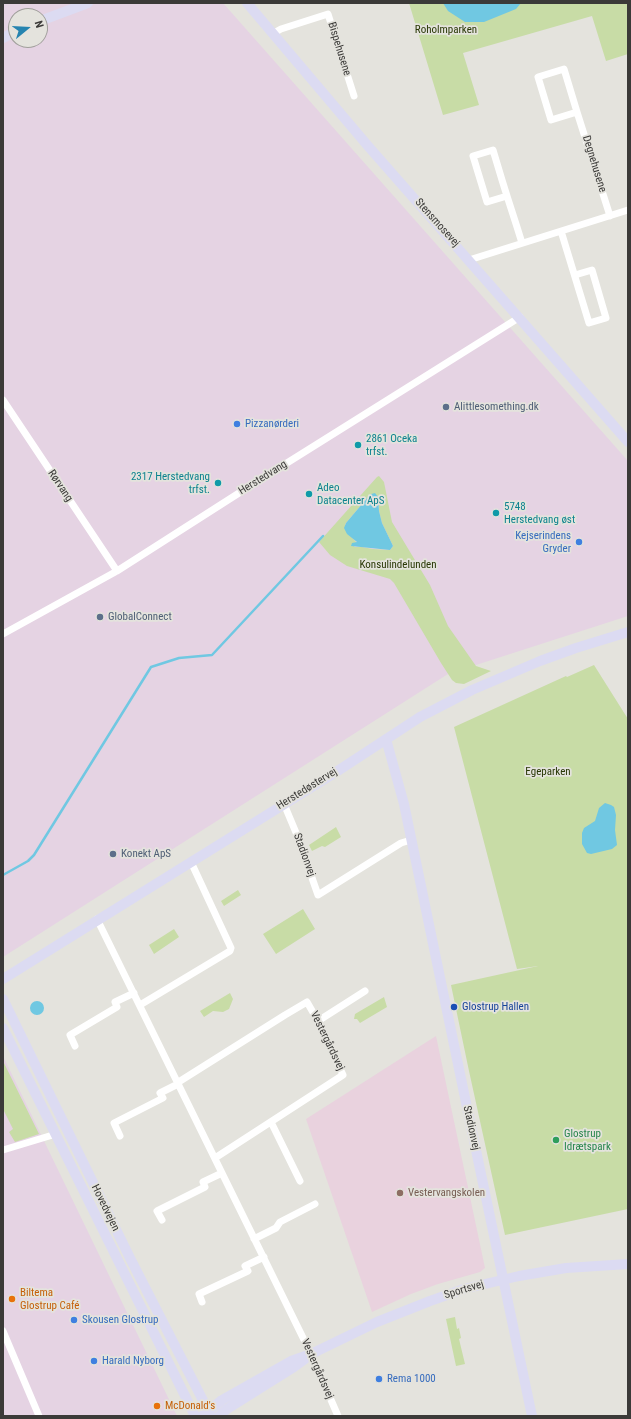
<!DOCTYPE html>
<meta charset="utf-8">
<style>
body{margin:0}
#map{position:relative;width:631px;height:1419px;overflow:hidden;background:#e4e3dd;font-family:"Roboto Condensed",sans-serif}
canvas{display:block}
.frame{position:absolute;inset:0;border:4px solid #3b3a38;pointer-events:none}
.north{position:absolute;left:8px;top:8px;width:40px;height:40px;box-sizing:border-box;background:#e4e3dd;border:1px solid #a09f9b;border-radius:50%;rotate:72deg;font-size:11px;font-weight:700;line-height:16px;text-align:center;color:#3b3a38}
.north::after{content:'';display:block;margin:auto;width:14px;height:18px;background:#2684b0;clip-path:polygon(50% 0,100% 100%,50% 72%,0 100%)}
</style>
<div id="map">
<canvas width="631" height="1419"></canvas>
<div class="frame"></div>
<div class="north">N</div>
</div>
<script>
const ctx = document.querySelector('canvas').getContext('2d');
ctx.lineJoin = 'round';
function fill(path, color) { ctx.fillStyle = color; ctx.fill(path, 'evenodd'); }
const poly = rows => new Path2D(rows.map(r => 'M' + r).join(''));
function stroke(path, color, width, dash) { ctx.strokeStyle = color; ctx.lineWidth = width; ctx.lineCap = dash ? 'butt' : 'round'; ctx.setLineDash(dash || []); ctx.stroke(path); }
function drawText(font, color, halo, rows, align = 'center') {
  ctx.font = font + ' "Roboto Condensed",sans-serif'; ctx.lineWidth = 3.5; ctx.setLineDash([]); ctx.textBaseline = 'middle'; ctx.strokeStyle = halo; ctx.fillStyle = color; for (const [text, x, y, turn = 0] of rows) {
    ctx.save(); ctx.translate(x, y); ctx.rotate((+turn || 0) * Math.PI / 180); ctx.textAlign = isNaN(turn) ? turn : align; if (halo) ctx.strokeText(text, 0, 0); ctx.fillText(text, 0, 0); ctx.restore();
  }
}
fill(poly([
 [3,3,223,3,628,461,628,616,448,674,3,957],
 [16,16,40,16,40,40,16,40],
 [3,1056,177,1416,3,1416]
]), '#e5d3e3');
fill(poly([
 [436,1036,485,1268,480,1272,438,1284,411,1294,372,1312,306,1119]
]), '#e9d2de');
fill(poly([
 [409,3,628,3,628,54,606,61,592,16,463,53,479,105,443,115],
 [379,476,384,482,392,522,430,585,448,626,476,666,491,671,464,684,456,683,452,680,441,663,394,583,390,579,347,566,330,555,319,542,377,477],
 [368,497,379,505,379,511,382,523,393,546,390,550,373,549,362,547,354,547,357,543,346,531,345,525,346,523],
 [594,665,628,719,628,1209,505,1235,469,1071,451,985,538,966,517,969,454,727,566,676,567,677],
 [336,827,341,837,325,847,322,846,312,851,309,845],
 [238,890,241,895,224,906,221,901],
 [303,909,315,929,276,954,263,934],
 [174,929,179,937,154,954,149,945],
 [230,993,233,999,229,1009,223,1012,213,1011,204,1017,200,1011],
 [384,997,387,1007,360,1023,357,1019,354,1019,355,1014],
 [3,1061,39,1134,15,1142,9,1132,13,1129,3,1109],
 [455,1317,457,1329,459,1328,461,1338,459,1339,465,1364,456,1366,446,1319]
]), '#c8dca6');
fill(poly([
 [443,3,521,3,516,9,484,22,465,22,448,11],
 [375,493,378,497,379,511,382,523,393,546,390,550,351,546,352,543,357,542,347,534,344,528,346,523,368,497,371,494],
 [605,803,611,805,614,807,616,815,615,830,617,845,612,849,591,854,587,853,582,844,582,833,584,828,595,821,599,808],
 '30 1008a7 7 0 1 1 14 0a7 7 0 1 1-14 0Z'
]), '#70c8e2');
stroke(poly([
 [3,875,28,861,34,855,151,667,179,658,212,655,323,536]
]), '#70c8e2', 2.5);
stroke(poly([
 [272,34,281,29,328,14,354,96],
 [577,112,551,120,538,77,564,69,577,112,590,153,610,216],
 [507,196,487,202,473,156,493,150,502,180,507,196,517,227,522,243],
 [561,231,589,323,606,318,592,270,575,275],
 [469,260,628,210],
 [3,400,117,571],
 [3,634,117,571,239,493,520,317],
 [284,804,297,835,318,895,401,843,411,840],
 [97,919,311,1354,338,1416],
 [140,1005,230,951,231,948,191,862],
 [318,1021,365,991],
 [75,1046,70,1035,117,1007,115,1002,134,993],
 [177,1083,285,1015,307,1002,318,1021,343,1075,215,1158],
 [271,1122,300,1181],
 [120,1136,114,1123,163,1098,160,1093,178,1084],
 [3,1150,56,1134],
 [162,1220,157,1211,205,1187,203,1182,222,1173],
 [254,1239,276,1228,280,1222,315,1204],
 [202,1302,199,1294,248,1271,245,1266,264,1257],
 [3,1331,39,1416]
]), '#fff', 7);
stroke(poly([
 [247,3,368,146,628,442],
 [40,21,88,3],
 [3,38,16,31],
 [386,739,404,804,469,1117,532,1416],
 [3,979,336,772,420,717,472,690,540,661,576,648,628,632],
 [3,999,130,1258,211,1416],
 [3,1028,195,1416],
 [202,1416,222,1400,291,1361,311,1354,377,1322,430,1301,464,1289,519,1276,566,1268,628,1264],
 [219,1416,227,1409,294,1367,305,1359]
]), '#dcdbf2', 10);
for (const [x, y, r, color] of [
 [446,407,4,"#5c6f8a"],
 [237,424,4,"#3f7fe0"],
 [358,445,4,"#0f9aa8"],
 [218,483,4,"#0f9aa8"],
 [309,494,4,"#0f9aa8"],
 [496,513,4,"#0f9aa8"],
 [579,542,4,"#3f7fe0"],
 [100,617,4,"#5c6f8a"],
 [113,854,4,"#5c6f8a"],
 [454,1007,4,"#1a4fb4"],
 [556,1140,4,"#2e9e5b"],
 [400,1193,4,"#8d6e63"],
 [12,1299,4,"#e8710a"],
 [74,1320,4,"#3f7fe0"],
 [94,1361,4,"#3f7fe0"],
 [379,1379,4,"#3f7fe0"],
 [157,1406,4,"#e8710a"]
]) { const dot = new Path2D(); dot.arc(x, y, r, 0, 2 * Math.PI); ctx.fillStyle = color; ctx.fill(dot); stroke(dot, '#e4e3dd', 1.5); }
drawText('11px', '#293805', '#e4e3dd', [
 ["Roholmparken",446,30],
 ["Konsulindelunden",398,565],
 ["Egeparken",548,772]
]);
drawText('11px', '#3b3a38', '#e4e3dd', [
 ["Bispehusene",339,49,73],
 ["Degnehusene",594,164,73],
 ["Stensmosevej",437,223,48],
 ["Herstedvang",263,478,-32],
 ["Rørvang",60,486,56],
 ["Herstedøstervej",307,789,-32],
 ["Stadionvej",304,855,70],
 ["Vestergårdsvej",327,1041,64],
 ["Stadionvej",471,1128,78],
 ["Hovedvejen",105,1208,64],
 ["Sportsvej",464,1290,-17],
 ["Vestergårdsvej",317,1369,66]
]);
drawText('11px', '#4e5e75', '#e4e3dd', [
 ["Alittlesomething.dk",454,407],
 ["GlobalConnect",108,617],
 ["Konekt ApS",121,854]
], 'left');
drawText('11px', '#366cbe', '#e4e3dd', [
 ["Pizzanørderi",245,424],
 ["Kejserindens",571,536,"right"],
 ["Gryder",571,549,"right"],
 ["Skousen Glostrup",82,1320],
 ["Harald Nyborg",102,1361],
 ["Rema 1000",387,1379]
], 'left');
drawText('11px', '#0d838f', '#e4e3dd', [
 ["2861 Oceka",366,439],
 ["trfst.",366,452],
 ["2317 Herstedvang",210,477,"right"],
 ["trfst.",210,490,"right"],
 ["Adeo",317,488],
 ["Datacenter ApS",317,501],
 ["5748",504,507],
 ["Herstedvang øst",504,520]
], 'left');
drawText('11px', '#164399', '#e4e3dd', [
 ["Glostrup Hallen",462,1007]
], 'left');
drawText('11px', '#27864d', '#e4e3dd', [
 ["Glostrup",564,1134],
 ["Idrætspark",564,1147]
], 'left');
drawText('11px', '#785e54', '#e4e3dd', [
 ["Vestervangskolen",408,1193]
], 'left');
drawText('11px', '#c56008', '#e4e3dd', [
 ["Biltema",20,1293],
 ["Glostrup Café",20,1306],
 ["McDonald's",165,1406]
], 'left');
</script>
